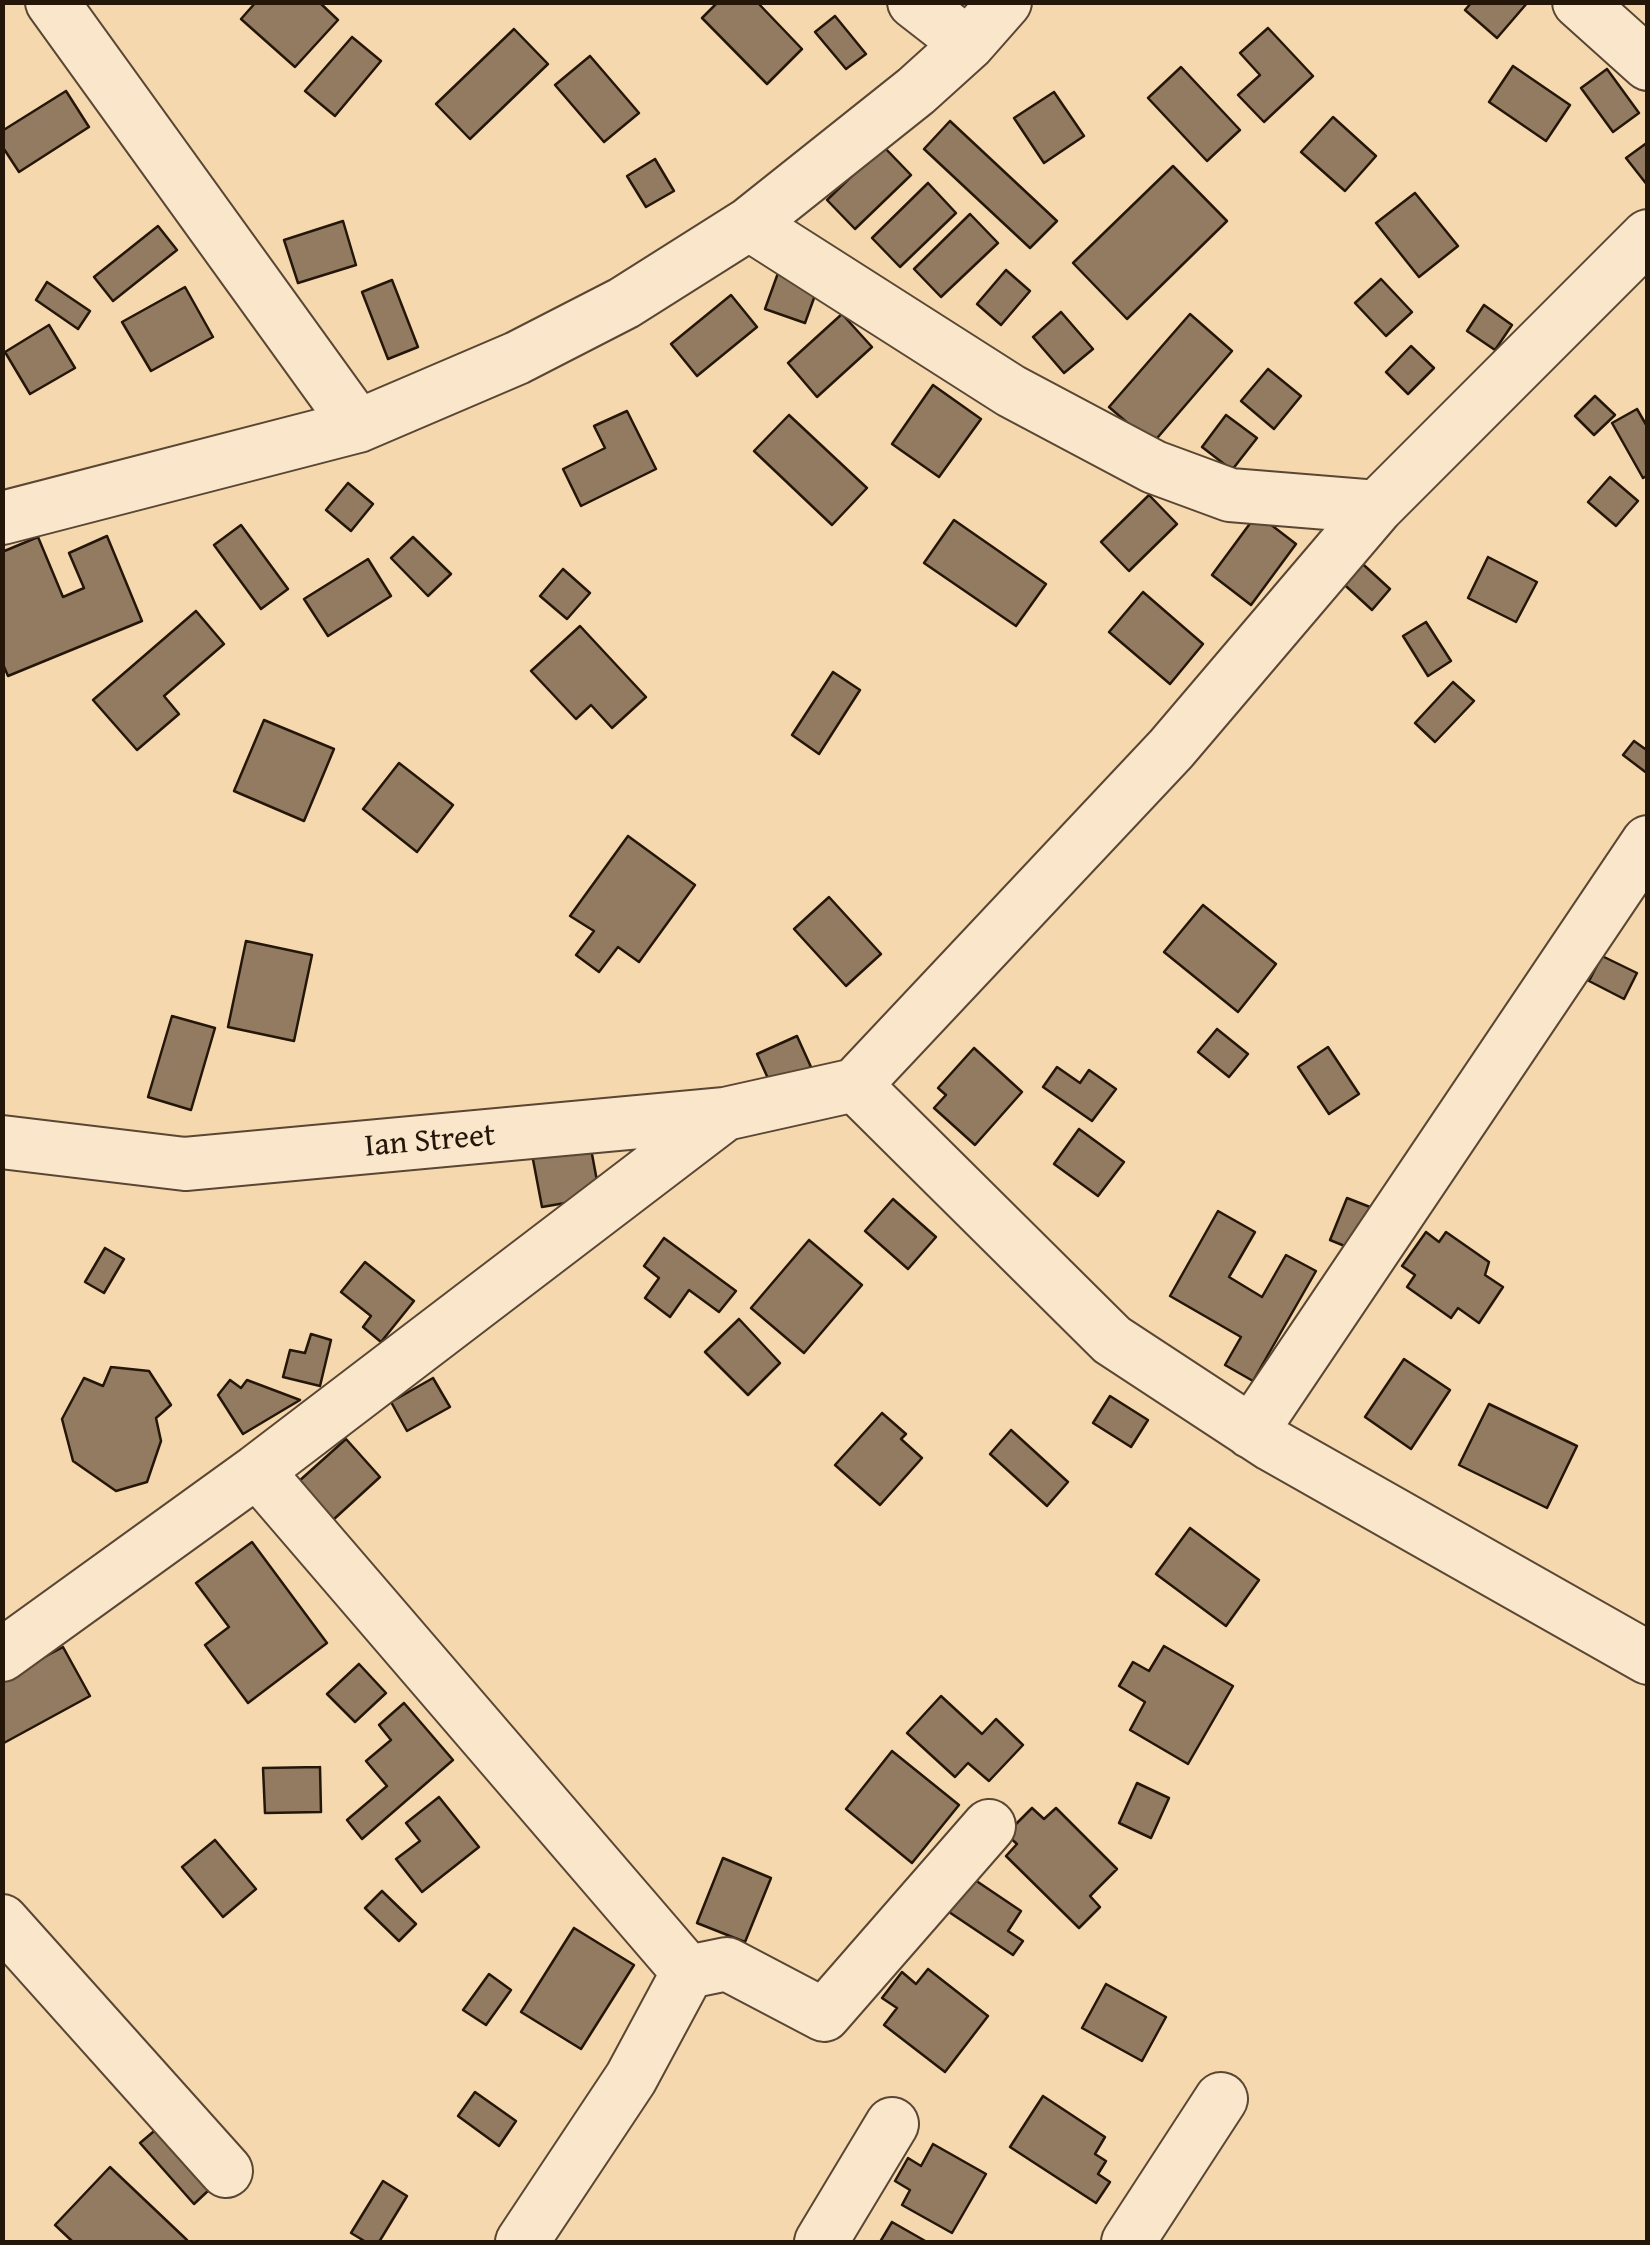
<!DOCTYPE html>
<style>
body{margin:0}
#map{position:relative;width:1650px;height:2245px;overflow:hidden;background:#f6d8af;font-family:"Gentium Book Plus",serif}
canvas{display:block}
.frame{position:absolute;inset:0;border:5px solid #25160a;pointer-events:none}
</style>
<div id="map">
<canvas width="1650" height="2245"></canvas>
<div class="frame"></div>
</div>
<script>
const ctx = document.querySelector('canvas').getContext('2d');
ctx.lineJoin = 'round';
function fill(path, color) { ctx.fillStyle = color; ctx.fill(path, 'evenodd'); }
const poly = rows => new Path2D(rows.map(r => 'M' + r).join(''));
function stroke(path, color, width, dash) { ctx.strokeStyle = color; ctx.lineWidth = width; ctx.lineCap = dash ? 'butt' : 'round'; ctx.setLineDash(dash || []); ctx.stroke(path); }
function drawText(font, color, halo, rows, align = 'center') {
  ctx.font = font + ' "Gentium Book Plus",serif'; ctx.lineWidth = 8; ctx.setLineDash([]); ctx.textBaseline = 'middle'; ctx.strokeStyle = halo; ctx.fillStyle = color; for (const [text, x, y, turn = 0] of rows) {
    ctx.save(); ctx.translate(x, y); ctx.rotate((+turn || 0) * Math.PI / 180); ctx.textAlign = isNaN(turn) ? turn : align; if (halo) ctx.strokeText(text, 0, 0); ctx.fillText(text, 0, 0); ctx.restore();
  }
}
const building = poly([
 [256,2,319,2,338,20,295,67,241,19,256,2],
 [718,2,757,2,802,49,767,84,702,18,718,2],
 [1472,2,1528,2,1497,38,1465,10,1472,2],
 [835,16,866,54,846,69,815,32,835,16],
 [1268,28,1313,76,1264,122,1238,95,1260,75,1240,53,1268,28],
 [514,29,548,64,470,139,436,104,514,29],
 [352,37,381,61,335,116,305,91,352,37],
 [590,56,639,113,604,142,555,85,590,56],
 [1513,66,1570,105,1546,141,1489,102,1513,66],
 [1181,67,1240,130,1207,161,1148,98,1181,67],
 [1607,69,1639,113,1613,132,1581,88,1607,69],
 [66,91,89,127,19,172,2,146,2,131,66,91],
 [1054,92,1084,136,1044,163,1014,118,1054,92],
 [1333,117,1376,156,1345,191,1301,152,1333,117],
 [950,121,1057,221,1030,248,924,149,950,121],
 [1648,142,1648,186,1626,158,1648,142],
 [883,146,911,175,855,229,827,200,883,146],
 [655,159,674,191,646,207,627,176,655,159],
 [1173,166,1227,221,1127,319,1073,263,1173,166],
 [928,183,956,213,900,267,872,238,928,183],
 [1415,193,1458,246,1419,277,1376,223,1415,193],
 [970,214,998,243,941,297,914,269,970,214],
 [343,221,356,265,298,283,284,240,343,221],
 [158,226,177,250,113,301,94,277,158,226],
 [1006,270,1030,291,1001,325,977,304,1006,270],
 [778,273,818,287,805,323,765,309,778,273],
 [1381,279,1412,312,1386,336,1355,303,1381,279],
 [392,280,418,347,388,359,362,292,392,280],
 [47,282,90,311,78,329,36,300,47,282],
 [185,287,213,337,151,371,122,322,185,287],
 [731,295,757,327,697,376,671,344,731,295],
 [1484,305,1512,325,1495,350,1467,331,1484,305],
 [1061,312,1093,349,1064,373,1033,337,1061,312],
 [842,314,872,347,817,397,788,363,842,314],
 [1190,314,1232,351,1152,444,1109,407,1190,314],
 [49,325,75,368,30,394,5,352,49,325],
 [1411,346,1434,368,1408,394,1386,372,1411,346],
 [1268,369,1301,396,1274,429,1241,401,1268,369],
 [933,385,981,419,939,477,892,444,933,385],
 [1595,396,1615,415,1594,435,1575,416,1595,396],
 [1637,409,1648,428,1648,475,1643,478,1612,423,1637,409],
 [627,411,656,469,581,506,563,469,605,448,594,426,627,411],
 [789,415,867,488,832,525,754,451,789,415],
 [1226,415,1257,438,1232,470,1202,447,1226,415],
 [1610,477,1638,501,1616,526,1588,502,1610,477],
 [348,483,373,504,351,531,326,510,348,483],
 [1149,495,1177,524,1129,571,1101,542,1149,495],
 [1257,514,1296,544,1251,605,1212,575,1257,514],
 [954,520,1046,584,1016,626,924,563,954,520],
 [241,525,288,589,261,609,214,545,241,525],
 [107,536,142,621,8,676,2,662,2,552,38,537,63,597,84,588,69,553,107,536],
 [413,537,451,574,428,596,391,558,413,537],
 [1354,556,1390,589,1372,610,1336,577,1354,556],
 [1488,557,1537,582,1516,622,1468,598,1488,557],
 [368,559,391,596,328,636,304,599,368,559],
 [563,569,590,593,567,619,540,596,563,569],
 [1143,592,1203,644,1170,684,1109,632,1143,592],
 [196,611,224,644,164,696,179,714,137,750,93,700,196,611],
 [1426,622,1451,661,1428,676,1403,636,1426,622],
 [580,626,646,697,612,728,591,705,576,719,531,671,580,626],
 [833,672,860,690,819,754,792,735,833,672],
 [1453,682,1474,701,1435,742,1415,723,1453,682],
 [264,720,334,749,304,821,234,791,264,720],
 [1634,741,1648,751,1648,774,1623,755,1634,741],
 [399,763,453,805,417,852,363,809,399,763],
 [628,836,695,885,639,962,618,947,599,972,576,955,594,931,570,916,628,836],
 [829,897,881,954,846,986,794,929,829,897],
 [1203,905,1276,964,1238,1012,1164,952,1203,905],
 [246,941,312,955,294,1041,228,1027,246,941],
 [1602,956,1637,973,1624,999,1589,981,1602,956],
 [172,1016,215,1028,191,1110,148,1097,172,1016],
 [1217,1029,1248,1054,1229,1077,1198,1052,1217,1029],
 [797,1036,811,1067,771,1085,757,1054,797,1036],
 [1328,1047,1359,1094,1329,1114,1298,1067,1328,1047],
 [974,1048,1022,1092,975,1145,934,1108,946,1095,938,1088,974,1048],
 [1057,1067,1080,1083,1089,1070,1116,1089,1092,1121,1043,1087,1057,1067],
 [1079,1129,1124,1162,1098,1196,1054,1164,1079,1129],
 [589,1138,600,1197,542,1207,531,1149,589,1138],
 [1347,1198,1370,1207,1352,1249,1330,1240,1347,1198],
 [893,1199,936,1237,908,1269,865,1231,893,1199],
 [1218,1211,1255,1232,1229,1277,1262,1297,1286,1255,1316,1271,1253,1381,1225,1365,1241,1337,1170,1296,1218,1211],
 [1426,1232,1439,1242,1446,1232,1489,1262,1485,1275,1503,1287,1479,1323,1458,1308,1451,1318,1407,1287,1415,1275,1402,1266,1426,1232],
 [664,1238,736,1291,719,1312,689,1290,670,1317,645,1298,659,1278,644,1266,664,1238],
 [809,1240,862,1285,804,1353,751,1308,809,1240],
 [105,1248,124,1259,104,1293,85,1282,105,1248],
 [365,1262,414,1301,381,1342,363,1327,371,1316,341,1292,365,1262],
 [739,1319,780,1363,748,1395,705,1352,739,1319],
 [311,1334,331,1340,320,1386,283,1377,290,1350,305,1353,311,1334],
 [1404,1359,1450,1390,1411,1449,1365,1417,1404,1359],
 [111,1367,149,1371,171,1405,156,1418,161,1441,147,1482,116,1491,73,1461,62,1419,84,1378,103,1386,111,1367],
 [433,1378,450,1407,407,1431,391,1402,433,1378],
 [230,1380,241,1388,247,1380,300,1400,243,1434,218,1395,230,1380],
 [1110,1396,1148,1420,1131,1447,1093,1423,1110,1396],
 [1489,1404,1577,1446,1547,1508,1459,1465,1489,1404],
 [882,1413,906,1434,901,1439,922,1458,880,1505,835,1465,882,1413],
 [1011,1430,1068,1482,1047,1506,990,1454,1011,1430],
 [346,1439,380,1477,333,1520,298,1482,346,1439],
 [1190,1528,1259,1580,1226,1626,1156,1574,1190,1528],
 [252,1542,327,1643,248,1703,205,1645,229,1627,196,1583,252,1542],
 [1164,1646,1233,1686,1188,1764,1130,1730,1145,1702,1119,1686,1133,1662,1149,1671,1164,1646],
 [63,1647,90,1696,2,1744,2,1680,63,1647],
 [359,1664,386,1693,355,1722,327,1694,359,1664],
 [941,1696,982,1734,996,1719,1023,1745,989,1781,968,1763,955,1777,907,1733,941,1696],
 [404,1703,453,1760,362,1839,347,1820,387,1786,366,1761,391,1740,379,1725,404,1703],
 [892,1751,959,1805,912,1863,846,1809,892,1751],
 [320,1767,321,1812,265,1813,263,1768,320,1767],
 [1137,1783,1169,1798,1151,1838,1119,1823,1137,1783],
 [439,1797,479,1847,422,1892,396,1859,420,1841,406,1823,439,1797],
 [1032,1808,1044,1819,1056,1808,1117,1869,1090,1896,1100,1907,1079,1928,1006,1856,1017,1844,1006,1834,1032,1808],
 [215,1840,256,1889,223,1917,182,1867,215,1840],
 [723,1858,771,1878,745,1942,697,1923,723,1858],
 [972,1878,1021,1911,1008,1931,1023,1941,1013,1955,949,1912,972,1878],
 [382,1891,416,1924,399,1941,365,1908,382,1891],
 [574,1928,634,1965,581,2049,521,2012,574,1928],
 [928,1969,988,2016,945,2072,884,2025,897,2008,882,1998,902,1972,916,1984,928,1969],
 [489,1974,511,1990,486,2025,463,2010,489,1974],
 [1106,1984,1166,2017,1142,2061,1082,2028,1106,1984],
 [475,2092,516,2121,499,2146,458,2116,475,2092],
 [1043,2096,1105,2137,1095,2154,1106,2161,1098,2174,1110,2182,1096,2203,1010,2147,1043,2096],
 [172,2116,225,2175,194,2204,140,2143,172,2116],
 [933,2144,986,2174,952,2233,902,2205,910,2190,895,2181,908,2158,921,2166,933,2144],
 [110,2167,187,2240,184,2242,73,2242,55,2225,110,2167],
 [383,2181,407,2196,379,2242,366,2242,351,2233,383,2181],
 [892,2222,927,2242,880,2242,892,2222]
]);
fill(building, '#927b60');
stroke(building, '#25160a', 2.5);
const minor = poly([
 [52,2,358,426],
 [914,2,968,44],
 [1579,2,1648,64],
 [749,224,1011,391,1154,467,1230,495,1377,507],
 [2,518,358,426,517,358,624,303,749,224,916,91,968,44,1005,2],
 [855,1085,1171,749,1377,507,1648,236],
 [855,1085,1112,1340,1272,1445,1648,1658],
 [2,1142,185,1164,725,1114,855,1085],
 [1251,1432,1648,842],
 [257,1471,688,1972,631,2078,522,2242],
 [2,1655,257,1471,725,1114],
 [2,1921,226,2171],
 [688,1972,727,1964,824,2015,989,1826],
 [821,2242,892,2124],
 [1128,2242,1221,2099]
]);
stroke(minor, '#594633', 56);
stroke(minor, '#f9e6cb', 52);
drawText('32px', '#25160a', '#f9e6cb', [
 ["Ian Street",430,1142,-5]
]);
</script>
